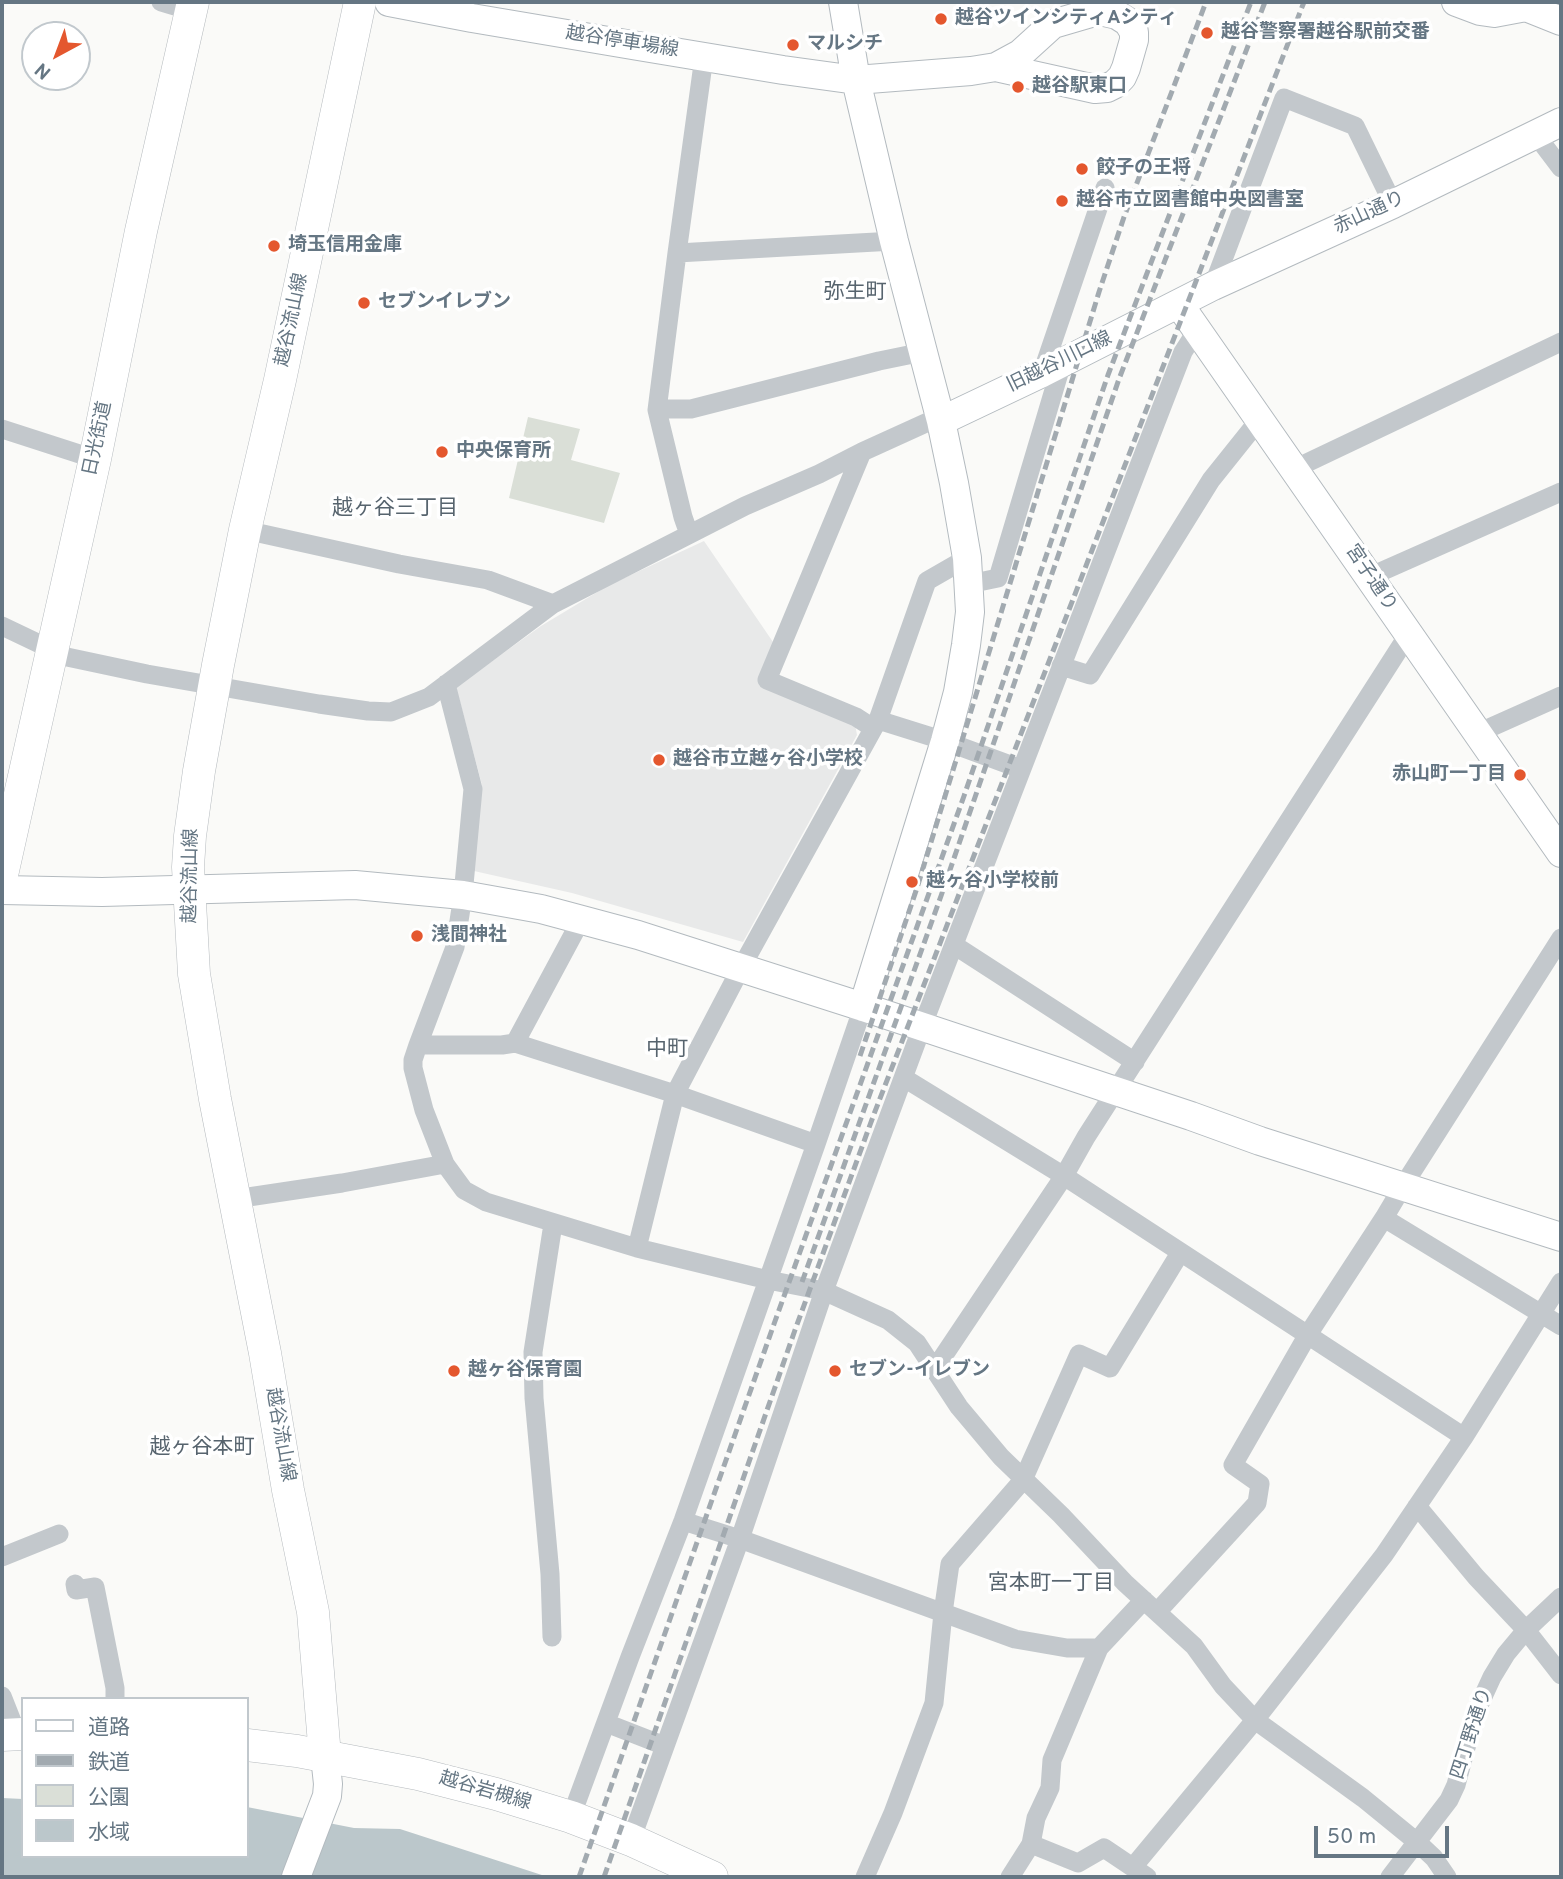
<!DOCTYPE html>
<meta charset="utf-8">
<style>
body{margin:0}
#map{position:relative;width:1563px;height:1879px;overflow:hidden;background:#fafaf8;font-family:Overpass,"Noto Sans JP",sans-serif}
canvas{display:block}
.frame{position:absolute;inset:0;border:4px solid #657683;pointer-events:none}
.legend{position:absolute;left:21px;top:1697px;width:228px;height:161px;box-sizing:border-box;background:#fff;border:2px solid #c1c8cd;margin:0;padding:9px 12px;list-style:none;font-size:21px;color:#657683}
.legend li{display:flex;align-items:center;gap:14px;height:35px}
.legend b{width:35px;border:2px solid #c1c8cd}
.north{position:absolute;left:21px;top:21px;width:70px;height:70px;box-sizing:border-box;background:#fff;border:2px solid #c1c8cd;border-radius:50%;rotate:221deg;font-size:19px;font-weight:700;line-height:28px;text-align:center;color:#657683}
.north::after{content:'';display:block;margin:auto;width:24px;height:32px;background:#e4572e;clip-path:polygon(50% 0,100% 100%,50% 72%,0 100%)}
.scale{position:absolute;left:1314px;top:1826px;width:135px;height:32px;box-sizing:border-box;border:4px solid #657683;border-top:0;padding-left:9px;font-size:21px;line-height:24px;white-space:nowrap;color:#657683;-webkit-text-stroke:5px #fff;paint-order:stroke}
</style>
<div id="map">
<canvas width="1563" height="1879"></canvas>
<div class="frame"></div>
<ul class="legend">
<li><b style="height:9px;background:#fff"></b>道路</li>
<li><b style="height:9px;background:#a2aab0"></b>鉄道</li>
<li><b style="height:19px;background:#dadfd7"></b>公園</li>
<li><b style="height:19px;background:#bbc7cb"></b>水域</li>
</ul>
<div class="north">N</div>
<div class="scale">50 m</div>
</div>
<script>
const ctx = document.querySelector('canvas').getContext('2d');
ctx.lineJoin = 'round';
function fill(path, color) { ctx.fillStyle = color; ctx.fill(path, 'evenodd'); }
const poly = rows => new Path2D(rows.map(r => 'M' + r).join(''));
function stroke(path, color, width, dash) { ctx.strokeStyle = color; ctx.lineWidth = width; ctx.lineCap = dash ? 'butt' : 'round'; ctx.setLineDash(dash || []); ctx.stroke(path); }
function drawText(font, color, halo, rows, align = 'center') {
  ctx.font = font + ' Overpass,"Noto Sans JP",sans-serif'; ctx.lineWidth = 7; ctx.setLineDash([]); ctx.textBaseline = 'middle'; ctx.strokeStyle = halo; ctx.fillStyle = color; for (const [text, x, y, turn = 0] of rows) {
    ctx.save(); ctx.translate(x, y); ctx.rotate((+turn || 0) * Math.PI / 180); ctx.textAlign = isNaN(turn) ? turn : align; if (halo) ctx.strokeText(text, 0, 0); ctx.fillText(text, 0, 0); ctx.restore();
  }
}
fill(poly([
 [704,541,773,642,759,685,855,724,857,735,743,942,572,893,474,871,482,785,456,687,541,626,609,585]
]), '#e8e9e9');
fill(poly([
 [528,417,580,429,571,460,620,473,604,523,509,498]
]), '#dadfd7');
fill(poly([
 [2,1798,23,1799,23,1856,247,1856,247,1807,354,1828,400,1829,548,1877,2,1877]
]), '#bbc7cb');
const secondary = poly([
 [389,2,472,18,638,46,783,70,856,80,971,71,996,67,1020,54,1053,24,1094,12,1104,12,1117,15,1128,22,1134,32,1134,40,1126,68,1122,77,1115,84,1107,88,1095,89,996,67],
 [843,2,856,80,894,241,941,421,954,483,967,558,970,612,966,645,958,692,945,741,863,1007],
 [1456,2,1480,11,1494,13,1526,7],
 [1522,2,1526,7,1561,21],
 [1179,304,1561,853],
 [941,421,1042,373,1213,286,1393,204,1561,122],
 [2,890,102,892,355,885,463,895,541,909,638,935,863,1007,1191,1116,1260,1141,1561,1237],
 [296,1877,327,1796,328,1784,325,1756]
]);
const primary = poly([
 [2,875,95,459,141,231,193,2],
 [2,1735,23,1734],
 [247,1745,297,1751,418,1774,496,1794,571,1817,631,1840,712,1877],
 [325,1756,313,1612,288,1490,265,1353,215,1099,194,974,188,867,190,836,199,771,218,665,245,530,280,380,360,2]
]);
stroke(secondary, '#b3babf', 30);
stroke(primary, '#b5babe', 33);
stroke(poly([
 [161,2,191,11],
 [1536,135,1561,168],
 [677,253,894,241],
 [1213,286,1284,98,1355,126,1393,204],
 [1042,373,1105,188],
 [657,409,691,409,879,361,923,352],
 [2,429,95,459],
 [862,452,767,680,856,717,873,728],
 [1294,469,1561,342],
 [245,530,399,564,488,580,553,604],
 [689,534,683,517,657,410,677,253,704,57],
 [1369,577,1561,492],
 [969,584,998,578,1062,363],
 [2,626,67,657,147,674,319,704,368,711,391,712,429,697,553,604,745,506,819,474,862,452,939,417],
 [1061,666,1090,675,1211,480,1259,420],
 [446,684,473,789,463,895,455,947,418,1045,413,1060,413,1068,424,1110,445,1164,464,1190,486,1202,637,1248,768,1280,824,1291,888,1320,917,1343,959,1407,1001,1457,1061,1515,1125,1583,1194,1646,1223,1686,1255,1720,1363,1798,1417,1842,1434,1858,1447,1877],
 [878,720,945,741,1021,769],
 [1478,733,1561,696],
 [954,945,1135,1062],
 [515,1043,581,920],
 [418,1045,502,1045,515,1043,675,1094,816,1144],
 [904,1078,1064,1176,1464,1437],
 [235,1199,342,1183,445,1164],
 [1384,1218,1561,1326],
 [637,1248,675,1094,741,968,878,720,927,581,967,558],
 [934,1370,1064,1176,1086,1137,1408,635],
 [1417,1506,1476,1577,1526,1630,1561,1675],
 [683,1521,740,1539,1015,1639,1067,1648,1099,1648],
 [2,1557,59,1534],
 [75,1584,76,1590,95,1587,115,1688,115,1699],
 [1158,1611,1257,1503,1260,1484,1233,1465,1307,1336,1384,1218,1403,1186,1561,938],
 [552,1637,550,1574,534,1398,533,1352,553,1224],
 [2,1696,17,1734],
 [606,1723,665,1746],
 [571,1817,630,1657,683,1521,816,1144,863,1007],
 [631,1840,740,1539,824,1291,922,1027,1183,352,1197,330],
 [1031,1844,1078,1863,1104,1848,1147,1877],
 [1133,1867,1255,1720,1384,1555,1464,1437,1561,1282],
 [865,1877,893,1813,934,1703,943,1613,950,1564,1023,1480,1079,1354,1110,1368,1180,1253],
 [1010,1877,1031,1844,1036,1818,1050,1788,1052,1760,1099,1648,1144,1600],
 [1390,1877,1449,1800,1456,1785,1475,1714,1492,1677,1506,1654,1526,1630,1561,1597]
]), '#c3c8cc', 19);
stroke(secondary, '#fff', 28);
stroke(primary, '#fff', 32);
stroke(poly([
 [860,1056,917,888,1099,292,1124,217,1206,2],
 [802,1282,941,896,1119,379,1265,2],
 [579,1877,774,1324,964,796,1108,375,1251,2],
 [604,1877,795,1330,874,1114,1304,2]
]), '#a2aab0', 5, [10, 5]);
for (const [x, y, r, color] of [
 [941,19,7,"#e4572e"],
 [1207,33,7,"#e4572e"],
 [793,45,7,"#e4572e"],
 [1018,87,7,"#e4572e"],
 [1082,169,7,"#e4572e"],
 [1062,201,7,"#e4572e"],
 [274,246,7,"#e4572e"],
 [364,303,7,"#e4572e"],
 [442,452,7,"#e4572e"],
 [659,760,7,"#e4572e"],
 [1520,775,7,"#e4572e"],
 [912,882,7,"#e4572e"],
 [417,936,7,"#e4572e"],
 [454,1371,7,"#e4572e"],
 [835,1371,7,"#e4572e"]
]) { const dot = new Path2D(); dot.arc(x, y, r, 0, 2 * Math.PI); ctx.fillStyle = color; ctx.fill(dot); stroke(dot, '#fff', 2.5); }
drawText('bold 19px', '#657683', '#fff', [
 ["越谷ツインシティAシティ",955,19],
 ["越谷警察署越谷駅前交番",1221,33],
 ["マルシチ",807,45],
 ["越谷駅東口",1032,87],
 ["餃子の王将",1096,169],
 ["越谷市立図書館中央図書室",1076,201],
 ["埼玉信用金庫",288,246],
 ["セブンイレブン",378,303],
 ["中央保育所",456,452],
 ["越谷市立越ヶ谷小学校",673,760],
 ["赤山町一丁目",1506,775,"right"],
 ["越ヶ谷小学校前",926,882],
 ["浅間神社",431,936],
 ["越ヶ谷保育園",468,1371],
 ["セブン-イレブン",849,1371]
], 'left');
drawText('19px', '#657683', '#fff', [
 ["越谷停車場線",622,43,9],
 ["赤山通り",1370,214,-25],
 ["越谷流山線",293,320,-78],
 ["旧越谷川口線",1060,363,-26],
 ["日光街道",99,439,-78],
 ["宮子通り",1370,579,56],
 ["越谷流山線",192,876,-89],
 ["越谷流山線",279,1435,80],
 ["四丁野通り",1473,1734,-72],
 ["越谷岩槻線",485,1792,16]
]);
drawText('21px', '#57646e', '#fff', [
 ["弥生町",855,294],
 ["越ヶ谷三丁目",395,510],
 ["中町",667,1051],
 ["越ヶ谷本町",202,1449],
 ["宮本町一丁目",1051,1585]
]);
</script>
